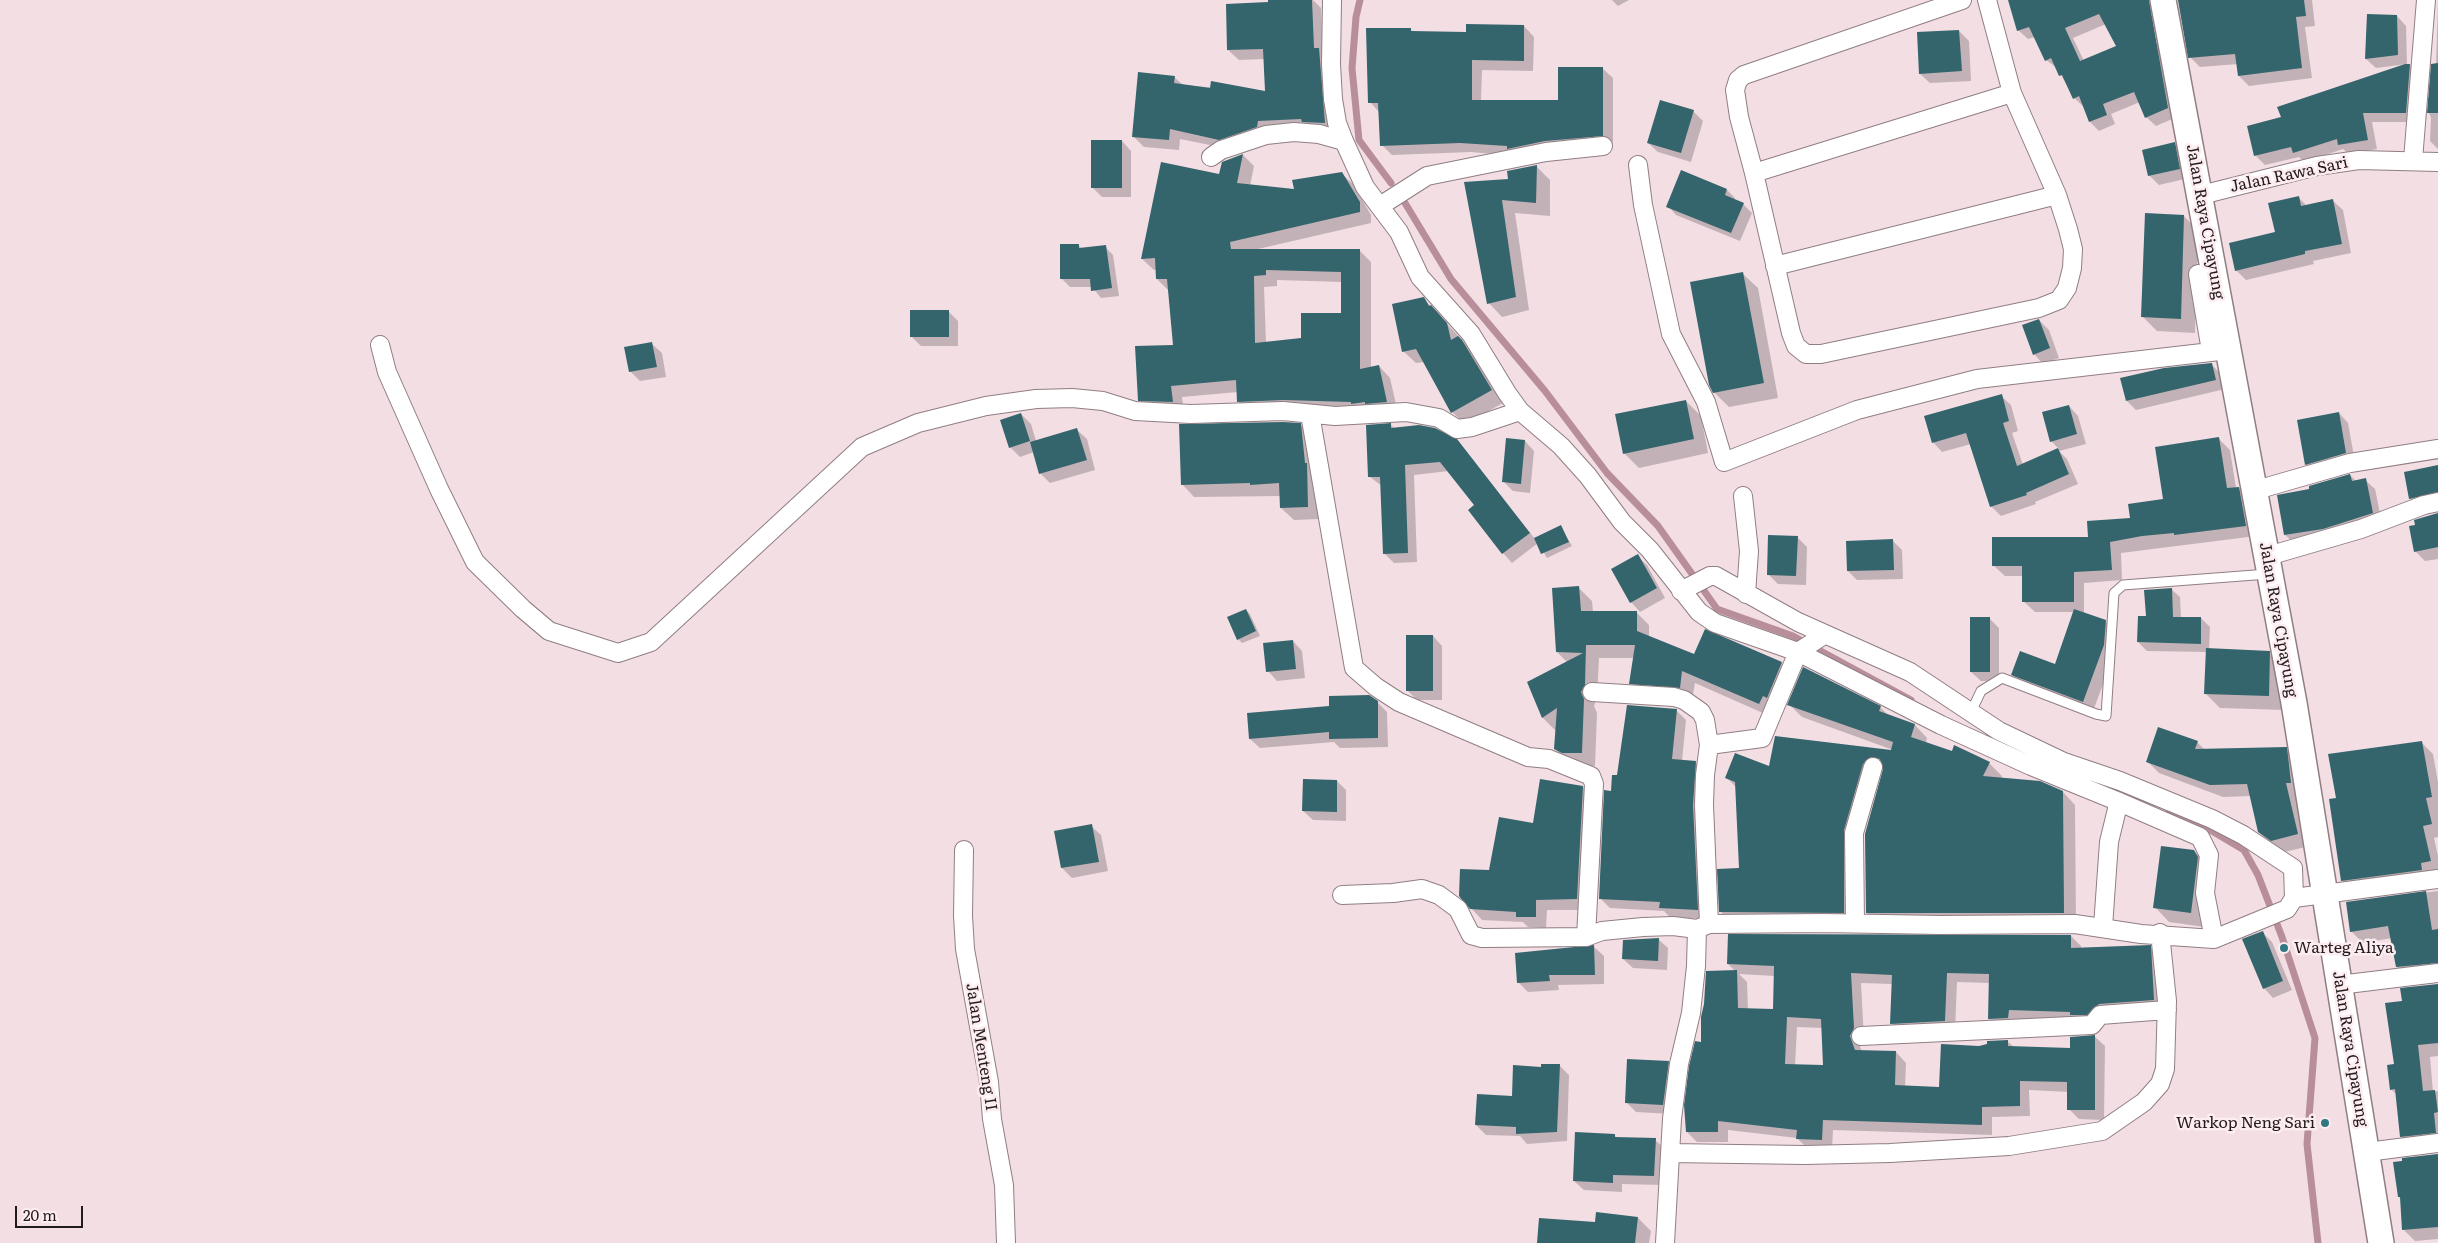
<!DOCTYPE html>
<style>
body{margin:0}
#map{position:relative;width:2438px;height:1243px;overflow:hidden;background:#f3dee4;font-family:Literata,serif}
canvas{display:block}
.scale{position:absolute;left:15px;top:1206px;width:68px;height:22px;box-sizing:border-box;border:2px solid #221b1d;border-top:0;padding-left:6px;font-size:15px;line-height:18px;white-space:nowrap;color:#221b1d;-webkit-text-stroke:4px #fdedf1;paint-order:stroke}
</style>
<div id="map">
<canvas width="2438" height="1243"></canvas>
<div class="scale">20 m</div>
</div>
<script>
const ctx = document.querySelector('canvas').getContext('2d');
ctx.lineJoin = 'round';
function fill(path, color) { ctx.fillStyle = color; ctx.fill(path, 'evenodd'); }
const poly = rows => new Path2D(rows.map(r => 'M' + r).join(''));
function stroke(path, color, width, dash) { ctx.strokeStyle = color; ctx.lineWidth = width; ctx.lineCap = dash ? 'butt' : 'round'; ctx.setLineDash(dash || []); ctx.stroke(path); }
function drawText(font, color, halo, rows, align = 'center') {
  ctx.font = font + ' Literata,serif'; ctx.lineWidth = 5; ctx.setLineDash([]); ctx.textBaseline = 'middle'; ctx.strokeStyle = halo; ctx.fillStyle = color; for (const [text, x, y, turn = 0] of rows) {
    ctx.save(); ctx.translate(x, y); ctx.rotate((+turn || 0) * Math.PI / 180); ctx.textAlign = isNaN(turn) ? turn : align; if (halo) ctx.strokeText(text, 0, 0); ctx.fillText(text, 0, 0); ctx.restore();
  }
}
fill(poly([
 [1269,0,1313,0,1321,8,1323,54,1335,133,1230,149,1180,139,1179,150,1144,147,1133,136,1174,77,1183,85,1266,92,1265,59,1239,60,1228,50,1269,4],
 [1612,0,1629,0,1618,6],
 [2009,0,2145,0,2152,19,2156,42,2165,51,2177,117,2156,126,2146,117,2140,102,2111,114,2115,124,2099,131,2090,122,2084,107,2074,98,2057,68,2046,60,2035,37,2028,39,2018,30],
 [2106,24,2118,46,2084,61,2073,38],
 [2181,0,2312,0,2315,26,2305,27,2312,78,2249,86,2239,76,2238,64,2200,67,2190,57],
 [2438,1,2438,0,2438,149,2430,141,2431,118,2429,113,2436,65],
 [2397,16,2406,26,2407,64,2376,68,2366,59],
 [1524,26,1534,37,1533,71,1482,70,1481,101,1560,101,1602,68,1613,78,1613,145,1515,156,1471,152,1392,155,1382,145,1380,113,1370,102,1410,29,1414,33,1467,34],
 [1959,31,1969,41,1971,81,1930,83,1920,74],
 [2410,65,2419,75,2415,122,2372,122,2377,149,2349,154,2343,149,2304,162,2299,157,2265,165,2256,156,2283,118],
 [1693,111,1703,121,1691,162,1658,152,1648,143],
 [1122,141,1131,151,1131,197,1102,197,1092,187],
 [2174,143,2184,153,2189,178,2159,185,2149,175],
 [1243,155,1254,166,1250,186,1296,190,1341,173,1353,184,1371,215,1371,223,1258,249,1359,250,1371,262,1371,368,1379,366,1390,378,1398,413,1249,413,1238,401,1238,392,1182,397,1184,413,1151,411,1139,400,1174,346,1169,291,1157,279,1157,270,1154,270,1142,259,1162,164,1220,176,1223,163],
 [1277,280,1343,282,1343,314,1303,340,1266,343,1264,287,1277,286],
 [1536,166,1550,180,1550,216,1515,213,1529,310,1502,317,1489,303,1465,183,1509,180],
 [1727,190,1735,198,1734,201,1743,204,1752,213,1740,241,1676,215,1668,206],
 [2298,197,2307,206,2333,201,2343,210,2351,253,2313,261,2314,264,2246,280,2236,270,2276,233],
 [2184,216,2198,231,2195,333,2157,331,2143,317],
 [1078,245,1082,249,1105,247,1113,255,1119,296,1101,298,1092,287,1070,287,1062,279],
 [1743,274,1758,288,1778,398,1729,407,1714,392],
 [1423,298,1475,354,1503,403,1465,424,1452,412,1424,362,1416,363,1403,351],
 [949,312,958,321,958,346,921,346,911,336],
 [2039,320,2049,330,2059,358,2043,364,2034,354],
 [652,344,662,353,666,377,640,381,630,371],
 [2211,364,2221,374,2225,389,2136,410,2127,401],
 [2001,396,2011,405,2018,431,2012,433,2023,465,2059,449,2051,441,2069,406,2078,416,2086,444,2059,451,2067,459,2078,484,2035,502,2036,504,2001,516,1991,506,1971,444,1942,452,1933,442],
 [1686,401,1701,416,1708,453,1639,468,1624,453],
 [2339,413,2348,423,2355,462,2316,474,2306,464],
 [1021,414,1031,424,1036,441,1077,430,1087,439,1095,470,1050,483,1040,473,1034,452,1020,457,1010,447],
 [1300,425,1313,437,1320,519,1294,520,1281,508,1281,496,1194,497,1182,484],
 [1391,425,1395,429,1457,440,1535,539,1561,527,1572,546,1547,558,1538,543,1512,563,1503,553,1476,506,1449,471,1414,475,1417,562,1394,563,1384,553,1382,486,1370,477],
 [2219,439,2230,450,2236,488,2239,488,2250,499,2256,536,2121,553,2122,580,2084,583,2084,614,2105,621,2115,631,2114,655,2093,711,2022,684,2012,674,2056,665,2074,612,2035,612,2023,601,2023,576,2005,576,1993,565,2089,538,2131,519,2164,500],
 [1525,441,1534,451,1530,493,1513,491,1503,481],
 [2438,466,2438,503,2420,508,2410,499],
 [2350,475,2356,481,2365,480,2375,489,2382,523,2295,544,2285,535,2311,490],
 [2438,514,2438,559,2425,561,2416,552,2416,526],
 [1798,538,1807,547,1806,585,1778,584,1768,574],
 [1893,541,1902,550,1903,579,1857,580,1848,571],
 [1637,556,1647,565,1665,598,1640,612,1631,602],
 [1579,588,1592,601,1593,612,1636,612,1649,625,1649,637,1695,656,1706,631,1782,663,1795,676,1772,717,1695,683,1692,700,1644,696,1631,683,1635,658,1599,658,1597,698,1594,706,1597,713,1595,766,1576,765,1568,762,1555,749,1556,731,1543,718,1529,682,1568,663,1557,652],
 [2171,589,2180,597,2181,618,2201,618,2210,627,2209,650,2269,653,2284,667,2284,710,2220,708,2205,693,2207,652,2147,651,2138,642],
 [1246,610,1250,614,1260,636,1242,643,1238,639],
 [1989,618,1999,628,1999,681,1981,681,1971,672],
 [1433,636,1442,646,1442,700,1417,700,1407,690],
 [1293,641,1302,651,1305,678,1277,681,1268,671],
 [1804,668,1880,707,1888,715,1915,725,1927,738,1926,743,1989,763,2002,776,2001,779,2063,792,2075,805,2076,926,1879,925,1867,913,1885,768,1875,777,1856,844,1856,925,1733,924,1720,911,1740,869,1736,787,1727,778,1770,768,1896,751,1802,717,1789,704],
 [1377,702,1387,712,1388,747,1340,748,1334,742,1260,748,1250,739],
 [1676,710,1686,720,1682,761,1696,763,1705,772,1707,919,1670,917,1664,911,1610,908,1600,898,1612,792,1618,776],
 [2197,742,2205,750,2286,748,2298,761,2310,846,2284,852,2272,844,2259,832,2251,796,2223,797,2159,773,2147,761],
 [2421,742,2433,754,2438,782,2438,837,2434,838,2438,856,2438,881,2354,892,2342,880,2337,799],
 [1337,781,1346,790,1346,821,1313,820,1303,811],
 [1583,787,1594,798,1588,910,1547,910,1546,928,1528,927,1523,922,1482,920,1471,908,1534,824],
 [1091,826,1101,835,1108,871,1072,878,1062,868,1056,832],
 [2194,851,2209,866,2205,927,2169,922,2155,907],
 [2438,891,2438,976,2409,979,2397,967,2392,938,2363,943,2351,931,2347,903],
 [2262,932,2272,942,2292,990,2273,998,2264,988],
 [2071,936,2081,946,2081,949,2150,947,2160,957,2163,1010,1999,1029,1989,1019,1990,983,1957,982,1955,1031,1901,1034,1891,1023,1893,984,1861,983,1864,1039,1860,1047,1862,1051,1896,1052,1906,1063,1905,1087,1940,1088,1979,1047,2007,1041,2014,1047,2071,1049,2094,1036,2105,1046,2104,1120,2079,1119,2069,1109,2069,1092,2029,1090,2030,1116,1992,1117,1992,1135,1833,1130,1832,1150,1808,1149,1797,1138,1728,1130,1728,1142,1697,1142,1687,1132,1703,1043,1736,972,1728,964],
 [1739,974,1775,976,1774,1011,1748,1010,1747,982],
 [1797,1027,1823,1028,1825,1067,1795,1066],
 [1658,939,1668,948,1667,970,1633,968,1623,959],
 [1594,947,1604,956,1604,984,1558,985,1559,990,1528,992,1518,982],
 [2438,985,2438,1056,2430,1057,2433,1092,2438,1091,2438,1145,2413,1148,2401,1137,2396,1094,2391,1089,2403,1002],
 [1668,1062,1678,1071,1672,1114,1636,1112,1627,1103],
 [1559,1065,1569,1075,1567,1141,1527,1144,1520,1136,1486,1135,1476,1125,1513,1098,1542,1068],
 [1615,1136,1618,1139,1655,1140,1665,1149,1664,1185,1622,1184,1622,1192,1584,1190,1574,1181],
 [2438,1155,2438,1239,2415,1241,2403,1229,2401,1199,2399,1197],
 [1597,1213,1638,1218,1651,1231,1649,1243,1538,1243,1596,1223]
]), '#0003');
stroke(poly([
 [1360,0,1356,17,1352,68,1359,140,1391,183],
 [1405,203,1451,279,1545,391,1607,473,1658,526,1717,609,1793,636,1911,700],
 [2168,814,2212,831,2244,850,2258,875,2282,937,2315,1038,2307,1144,2318,1243]
]), '#b88e9a', 7);
fill(poly([
 [1268,0,1312,0,1314,48,1319,48,1325,123,1302,122,1301,119,1258,121,1257,127,1219,140,1170,129,1169,140,1132,137,1138,72,1175,76,1174,83,1210,88,1211,81,1265,91,1263,49,1227,50,1226,4,1268,2],
 [2008,0,2149,0,2168,108,2145,118,2134,92,2103,104,2107,115,2089,122,2079,96,2073,99,2062,75,2059,76,2051,58,2045,61,2029,27,2017,31],
 [2099,14,2116,46,2080,61,2065,28],
 [2178,0,2304,0,2306,16,2296,17,2302,68,2238,76,2235,54,2188,58],
 [2367,14,2397,15,2398,55,2365,59],
 [1466,24,1524,25,1524,61,1472,60,1472,100,1558,100,1558,67,1603,67,1603,136,1545,141,1507,149,1507,146,1460,143,1380,146,1378,103,1368,103,1366,28,1411,28,1411,31,1466,32],
 [1959,30,1962,71,1919,74,1917,32],
 [2438,63,2438,113,2427,113,2431,64],
 [2405,64,2410,64,2406,113,2363,113,2368,140,2338,145,2337,139,2293,153,2291,147,2254,156,2247,126,2281,117,2277,107],
 [1660,100,1694,110,1681,153,1647,143],
 [1091,140,1122,140,1122,188,1091,188],
 [2175,142,2180,169,2148,176,2142,150],
 [1243,154,1237,183,1294,189,1292,180,1342,172,1360,202,1360,212,1230,242,1231,249,1360,249,1360,369,1379,365,1387,402,1365,404,1365,402,1351,404,1351,402,1283,400,1237,402,1236,380,1171,386,1173,402,1138,401,1135,346,1173,345,1167,279,1156,279,1155,258,1141,259,1161,162,1219,174,1222,162],
 [1266,270,1341,272,1341,313,1301,313,1301,338,1255,343,1254,276,1266,275],
 [1537,165,1536,203,1502,200,1516,297,1487,304,1464,182,1508,179,1507,171],
 [1681,170,1727,189,1725,195,1744,203,1731,233,1666,207],
 [2299,196,2301,206,2333,199,2342,244,2305,251,2305,254,2235,271,2229,243,2275,232,2268,203],
 [2145,213,2184,215,2181,319,2141,317],
 [1060,244,1079,244,1079,248,1106,245,1112,288,1091,291,1090,279,1060,279],
 [1743,272,1764,383,1713,393,1709,385,1690,282],
 [1424,297,1429,306,1431,305,1447,323,1451,340,1458,336,1462,340,1492,390,1451,413,1416,349,1402,352,1392,304],
 [910,310,949,310,949,337,910,337],
 [2039,319,2050,348,2033,355,2022,325],
 [652,342,657,367,629,372,624,347],
 [2212,363,2216,380,2126,401,2120,378,2164,368],
 [2002,394,2009,421,2003,423,2017,466,2058,448,2069,474,2026,493,2027,495,1990,507,1966,433,1932,443,1924,416],
 [1686,400,1694,439,1623,454,1615,414],
 [2069,405,2077,434,2050,442,2042,412],
 [2339,412,2346,453,2305,465,2297,420],
 [1021,413,1030,441,1009,448,1000,420],
 [1283,422,1301,423,1305,463,1307,463,1308,507,1280,508,1279,483,1250,485,1250,483,1181,485,1179,424],
 [1391,423,1391,428,1419,425,1435,428,1457,439,1530,533,1502,554,1468,510,1474,505,1440,462,1405,465,1408,553,1383,554,1380,477,1368,477,1366,425],
 [1077,428,1087,460,1039,474,1030,442],
 [2219,437,2227,488,2239,487,2246,526,2174,535,2174,533,2142,536,2110,542,2112,570,2074,572,2074,602,2022,602,2022,566,1992,566,1992,537,2088,537,2087,521,2130,518,2128,504,2163,499,2155,447],
 [1506,438,1525,440,1521,484,1502,482],
 [2438,465,2438,492,2409,499,2404,472],
 [2350,474,2352,481,2366,478,2373,513,2323,529,2284,535,2277,495,2309,489,2309,486],
 [2438,513,2438,547,2414,552,2409,526,2415,525,2414,520],
 [1561,525,1569,542,1541,554,1534,538],
 [1768,535,1798,536,1796,576,1767,575],
 [1893,539,1894,570,1847,571,1846,541],
 [1638,554,1657,588,1630,603,1611,569],
 [1579,586,1581,611,1637,611,1637,637,1637,631,1694,654,1705,629,1782,662,1767,698,1763,696,1759,704,1682,671,1680,688,1629,684,1635,645,1586,645,1585,685,1581,692,1584,699,1582,753,1562,753,1554,749,1557,708,1542,718,1527,682,1583,653,1556,652,1552,588],
 [2172,588,2173,617,2201,617,2201,644,2137,642,2138,616,2146,616,2144,590],
 [1246,609,1256,631,1237,640,1227,617],
 [2074,609,2106,620,2104,645,2083,702,2011,675,2020,651,2055,664],
 [1970,617,1990,617,1990,672,1970,672],
 [1406,635,1433,635,1433,691,1406,691],
 [1293,640,1296,669,1266,672,1263,643],
 [2206,648,2270,651,2269,696,2204,694],
 [1803,667,1881,706,1879,711,1915,724,1911,737,1952,751,1954,745,1990,762,1983,776,2040,781,2063,791,2064,913,1866,913,1865,834,1883,769,1880,759,1871,757,1863,764,1844,830,1844,913,1719,912,1717,869,1739,868,1735,782,1725,778,1735,753,1769,766,1775,736,1891,750,1893,742,1787,705],
 [1369,695,1378,701,1378,738,1329,739,1329,732,1249,739,1247,713,1329,706,1329,696],
 [1627,705,1677,709,1672,759,1696,761,1693,805,1698,910,1659,908,1660,902,1599,899,1604,790,1611,791,1612,775,1617,775],
 [2158,727,2198,741,2195,749,2287,747,2291,783,2286,783,2298,834,2271,841,2258,832,2247,784,2210,785,2146,762],
 [2422,741,2432,797,2426,798,2432,824,2423,826,2431,861,2421,863,2422,870,2341,881,2329,799,2336,798,2328,754],
 [1303,779,1337,780,1337,812,1302,811],
 [1540,779,1583,786,1577,899,1536,900,1536,917,1516,917,1516,912,1470,909,1459,896,1460,869,1489,870,1499,817,1533,823],
 [1092,824,1099,862,1061,868,1054,831],
 [2161,846,2194,850,2198,857,2191,913,2153,908],
 [2426,891,2432,930,2438,929,2438,963,2396,967,2388,926,2350,932,2346,902],
 [2263,931,2283,981,2263,989,2242,939],
 [1728,934,2071,935,2071,948,2151,945,2154,1000,2099,1004,2087,1015,2070,1015,2070,1012,2009,1010,2008,1018,1988,1019,1989,974,1947,973,1945,1021,1890,1024,1892,975,1851,973,1854,1028,1850,1036,1855,1050,1896,1051,1895,1085,1939,1087,1941,1044,1979,1046,1987,1044,1987,1041,2008,1040,2008,1046,2070,1048,2070,1037,2095,1035,2095,1110,2067,1110,2067,1082,2020,1081,2020,1106,1982,1107,1982,1125,1823,1120,1822,1140,1796,1139,1797,1130,1718,1121,1718,1132,1686,1132,1684,1105,1689,1066,1695,1041,1701,1042,1701,1017,1704,1004,1706,971,1737,970,1738,1008,1773,1009,1774,966,1727,964],
 [1787,1017,1821,1019,1823,1065,1785,1064],
 [1659,938,1658,961,1622,959,1623,940],
 [1594,945,1595,975,1549,975,1550,981,1517,983,1515,953],
 [2438,984,2438,1043,2418,1045,2423,1091,2435,1090,2438,1112,2434,1113,2436,1133,2400,1137,2395,1089,2390,1090,2387,1065,2394,1064,2385,1003,2402,1001,2400,988],
 [1627,1059,1669,1061,1663,1105,1625,1103],
 [1541,1064,1560,1064,1557,1132,1516,1134,1516,1127,1475,1125,1477,1094,1512,1096,1513,1065,1541,1067],
 [1575,1132,1615,1134,1615,1137,1656,1138,1654,1176,1613,1175,1613,1183,1573,1181],
 [2438,1154,2438,1227,2402,1230,2400,1197,2398,1197,2393,1162,2402,1161,2402,1158],
 [1596,1212,1638,1217,1635,1243,1537,1243,1539,1218,1595,1222]
]), '#34646c');
const service = poly([
 [1971,712,1981,691,2002,678,2096,714,2106,716,2114,593,2123,585,2268,574]
]);
const minor = poly([
 [1332,0,1331,64,1333,99,1337,123,1344,141,1365,187,1399,232,1420,277,1471,334,1507,393,1520,411,1561,446,1588,476,1622,522,1650,550,1699,612,1715,623,1798,652,1941,725,2031,766,2117,801,2117,809,2109,842,2103,927],
 [1962,0,1744,75,1738,80,1735,90,1739,117,1754,173,1791,333,1796,346,1806,354,1821,354,2039,308,2059,300,2067,288,2072,268,2073,249,2068,229,2057,195,2012,93,1987,0],
 [1211,157,1221,150,1266,135,1294,132,1319,134,1344,141],
 [2413,160,2426,0],
 [1638,165,1643,205,1671,334,1706,402,1724,462,1857,410,1977,379,2228,350],
 [1754,173,2012,93],
 [2201,195,2317,166,2359,160,2438,162],
 [1380,206,1427,176,1546,152,1603,146],
 [1775,266,2057,195],
 [2198,274,2211,351],
 [380,345,387,372,439,489,475,562,523,609,549,631,618,653,651,642,862,447,918,423,986,406,1036,399,1072,398,1103,401,1135,411,1191,414,1283,411,1335,416,1406,412,1439,418,1457,429,1472,427,1520,411],
 [1310,414,1354,668,1376,687,1399,702,1528,757,1549,759,1591,776,1594,784,1586,937],
 [2253,491,2350,463,2438,449],
 [1743,496,1749,551,1746,594],
 [2268,556,2361,529,2424,505,2438,502],
 [1681,591,1710,576,1716,576,1798,622,1910,672,1999,731,2064,762,2120,781,2212,819,2243,835,2293,868,2294,898],
 [1592,692,1674,697,1684,700,1701,712,1705,720,1709,745],
 [2117,801,2200,837,2209,855,2205,893,2214,939],
 [964,850,963,916,965,949,989,1082,992,1119,1004,1185,1006,1243],
 [1342,895,1393,893,1422,889,1439,895,1458,909,1471,935,1482,938,1586,937,1602,931,1643,927,1673,926,1697,929,1709,924,1824,923,1941,925,2075,924,2141,934,2214,939,2287,909,2294,898,2438,879],
 [1855,923,1854,833,1873,767],
 [1709,924,1704,805,1705,775,1709,745,1762,738,1798,652,1824,635],
 [2339,985,2438,973],
 [1861,1036,2092,1025,2100,1015,2167,1010],
 [2367,1152,2438,1143],
 [1670,1153,1805,1155,1890,1153,2009,1146,2102,1131,2144,1102,2160,1084,2165,1069,2167,1001,2160,933],
 [1665,1243,1672,1119,1679,1064,1691,1013,1696,966,1697,929]
]);
const secondary = poly([
 [2163,0,2294,703,2381,1243]
]);
stroke(service, '#907e83', 11);
stroke(minor, '#907e83', 20);
stroke(secondary, '#907e83', 28);
stroke(service, '#fff', 9);
stroke(minor, '#fff', 18);
stroke(secondary, '#fff', 25);
for (const [x, y, r, color] of [
 [2284,948,5,"#307882"],
 [2325,1123,5,"#307882"]
]) { const dot = new Path2D(); dot.arc(x, y, r, 0, 2 * Math.PI); ctx.fillStyle = color; ctx.fill(dot); stroke(dot, '#fdedf1', 2); }
drawText('16px', '#221b1d', '#fdedf1', [
 ["Jalan Rawa Sari",2289,175,-12],
 ["Jalan Raya Cipayung",2205,222,80],
 ["Jalan Raya Cipayung",2278,620,80],
 ["Jalan Menteng II",981,1047,81],
 ["Jalan Raya Cipayung",2350,1049,81]
]);
drawText('16px', '#221b1d', '#fdedf1', [
 ["Warteg Aliya",2294,948],
 ["Warkop Neng Sari",2315,1123,"right"]
], 'left');
</script>
